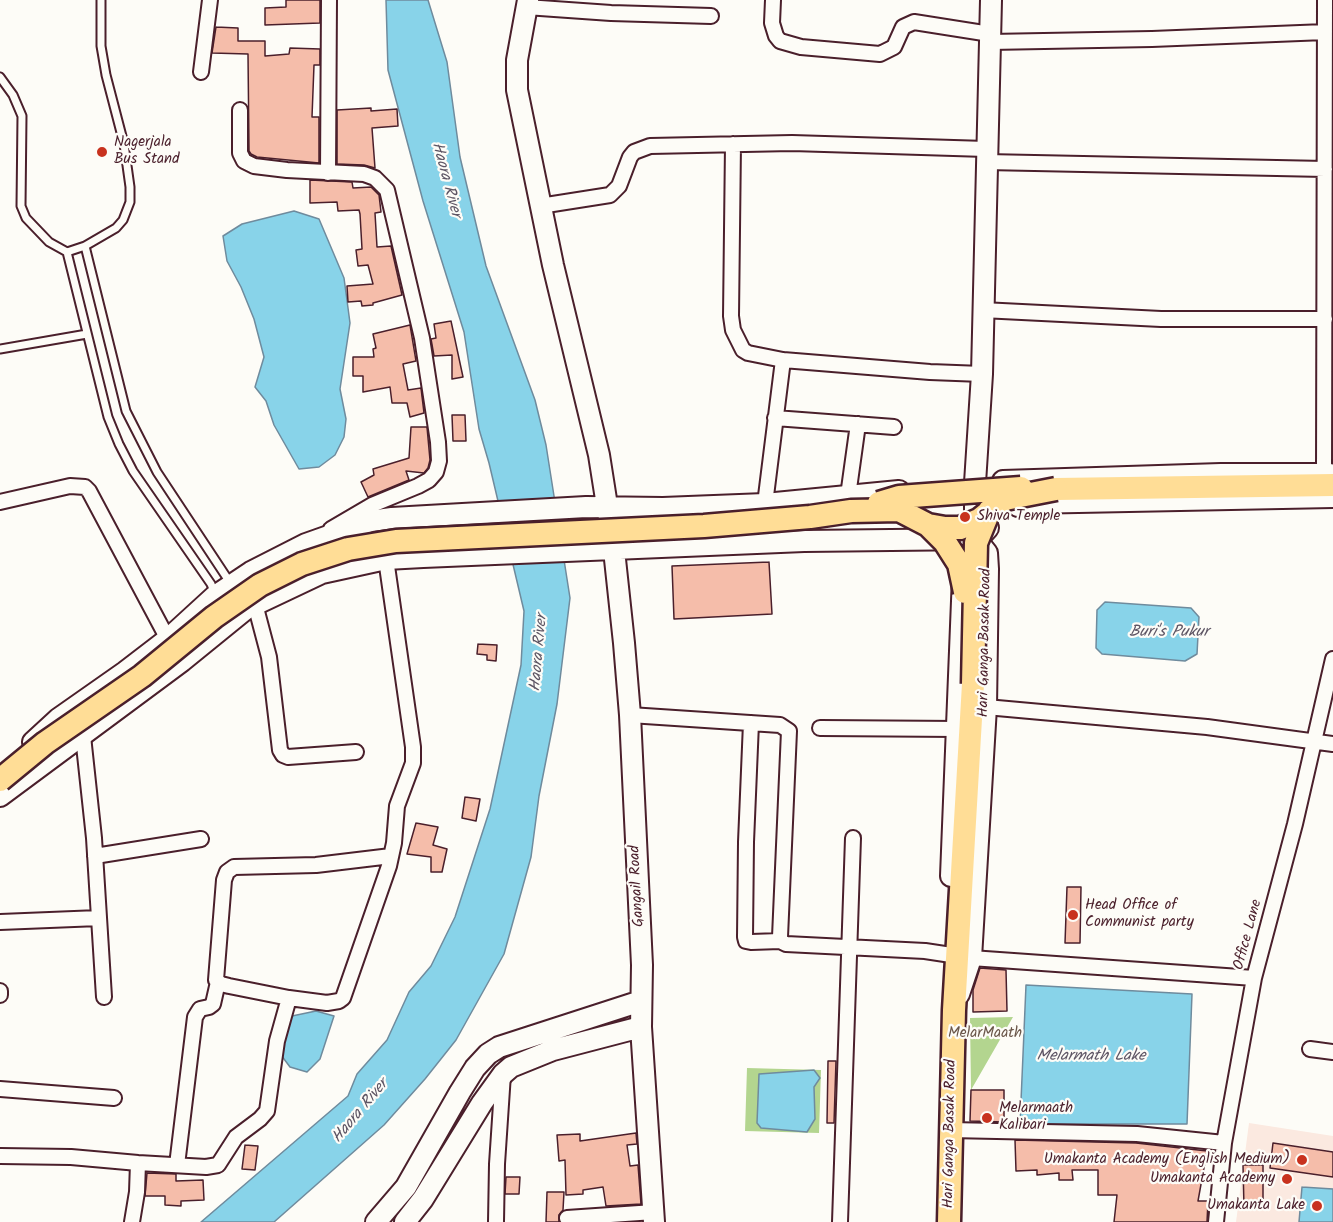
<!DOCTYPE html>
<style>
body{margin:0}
canvas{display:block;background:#fdfcf7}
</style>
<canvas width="1333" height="1222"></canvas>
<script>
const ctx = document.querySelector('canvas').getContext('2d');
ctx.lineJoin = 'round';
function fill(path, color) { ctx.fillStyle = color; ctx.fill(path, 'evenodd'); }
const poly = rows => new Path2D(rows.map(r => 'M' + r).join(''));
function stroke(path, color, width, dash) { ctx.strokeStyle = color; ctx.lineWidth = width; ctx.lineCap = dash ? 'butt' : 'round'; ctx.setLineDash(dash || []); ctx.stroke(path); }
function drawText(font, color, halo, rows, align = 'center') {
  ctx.font = font + ' Kalam,sans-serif'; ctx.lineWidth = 4.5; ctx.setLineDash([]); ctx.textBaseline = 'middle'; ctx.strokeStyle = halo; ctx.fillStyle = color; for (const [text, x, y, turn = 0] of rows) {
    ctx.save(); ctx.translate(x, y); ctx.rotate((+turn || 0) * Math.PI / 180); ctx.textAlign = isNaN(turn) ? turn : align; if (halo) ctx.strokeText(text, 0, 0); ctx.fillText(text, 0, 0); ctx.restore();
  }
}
fill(poly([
 [1249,1123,1333,1136,1333,1222,1236,1222]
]), '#fbe9e0');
fill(poly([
 [1013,1017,971,1090,970,1018],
 [747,1068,821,1070,819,1133,745,1131]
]), '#b3d58f');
const water = poly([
 [386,0,428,0,447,62,460,157,486,266,535,400,546,445,570,598,557,704,539,796,531,857,504,954,456,1040,425,1079,384,1125,274,1222,201,1222,348,1096,357,1074,387,1040,409,992,431,966,455,917,490,809,521,665,524,611,489,463,479,429,464,332,423,201,388,70,386,0],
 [294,211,319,219,344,278,350,323,340,389,346,419,344,437,335,455,319,467,299,469,274,425,266,401,255,387,264,357,254,319,241,287,227,261,223,236,242,224,294,211],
 [1105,602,1191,608,1199,617,1197,654,1185,661,1102,654,1096,648,1097,610,1105,602],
 [1026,985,1192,994,1187,1124,1020,1124,1026,985],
 [316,1011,334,1016,320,1059,307,1072,290,1067,281,1055,282,1034,292,1016,316,1011],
 [814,1070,820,1078,814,1087,815,1119,807,1132,761,1128,757,1123,759,1074,814,1070],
 [1302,1187,1333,1189,1333,1222,1299,1222,1302,1187]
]);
fill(water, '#88d3e9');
stroke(water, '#6f8b9d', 1.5);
const building = poly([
 [286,0,320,0,320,23,265,25,265,8,286,7,286,0],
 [216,27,238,28,238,41,265,41,265,56,289,54,290,48,320,49,320,65,314,65,312,117,319,117,319,163,257,157,251,154,249,151,248,54,212,53,216,27],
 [371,108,371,111,397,109,398,126,372,128,375,168,364,165,337,164,337,110,371,108],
 [310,180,352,182,353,188,371,187,379,195,381,212,375,213,377,247,391,246,402,295,373,303,373,305,362,306,361,301,348,302,347,286,373,284,368,265,358,266,356,250,362,249,360,214,359,210,338,211,337,202,310,203,310,180],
 [451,321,463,377,452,379,452,355,434,356,431,339,436,338,434,324,451,321],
 [410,325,416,361,403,364,408,390,421,388,424,413,410,417,407,403,392,403,390,387,363,392,363,376,353,376,353,357,374,357,373,349,376,348,373,334,410,325],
 [452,415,465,415,466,441,453,441,452,415],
 [411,427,427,427,430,460,428,468,424,473,406,471,409,480,368,497,361,482,374,475,373,469,409,458,411,427],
 [769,562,772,614,674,619,672,566,769,562],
 [478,644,497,645,496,661,487,660,487,655,477,654,478,644],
 [465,797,480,799,476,821,462,818,465,797],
 [416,823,438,827,433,845,447,849,442,872,431,872,431,857,407,854,416,823],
 [1067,887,1081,887,1080,943,1065,943,1067,887],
 [980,968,1006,970,1007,1011,973,1012,973,990,980,968],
 [828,1061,836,1061,834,1123,827,1123,828,1061],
 [971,1090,1004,1090,1004,1122,970,1121,971,1090],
 [636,1133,637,1144,627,1145,630,1166,638,1165,641,1204,606,1206,603,1187,583,1190,583,1194,566,1195,565,1160,559,1161,557,1135,580,1134,580,1141,636,1133],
 [1015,1140,1136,1143,1207,1151,1198,1201,1208,1201,1207,1222,1114,1222,1117,1195,1098,1195,1098,1170,1072,1170,1073,1180,1059,1180,1059,1173,1037,1175,1037,1170,1016,1171,1015,1140],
 [1273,1143,1333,1152,1333,1177,1270,1168,1273,1143],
 [245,1145,258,1146,255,1170,242,1169,245,1145],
 [1243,1165,1263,1165,1263,1208,1244,1208,1243,1165],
 [147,1173,176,1174,176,1181,203,1180,204,1200,181,1201,181,1206,165,1205,165,1196,145,1196,147,1173],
 [506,1177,520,1177,519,1194,505,1194,506,1177],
 [547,1192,564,1192,563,1210,559,1215,559,1222,546,1222,547,1192]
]);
fill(building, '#f5bdaa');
stroke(building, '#4a1f2b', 1.5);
const lane = poly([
 [0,77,13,95,22,116,21,206,26,218,49,242,67,252,85,246,116,228,123,220,130,202,130,187,124,144,106,75,101,46,101,0],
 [85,246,126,411,157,472,231,584],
 [67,252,108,417,119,444,133,471,211,584,215,594],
 [0,349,87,334]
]);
const street = poly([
 [773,0,772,23,776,36,780,41,801,47,880,54,894,47,903,27,914,22,990,34],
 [526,7,611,13,711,16],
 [990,42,1152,39,1325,32],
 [201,72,210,0],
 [240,110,240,153,244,161,254,166,287,170,364,174,375,178,387,190,422,338,438,442,439,461,436,472,429,480,418,486,372,505,331,529],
 [733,144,731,316,733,330,743,350,748,353,783,360,930,372,982,374],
 [986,162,1325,169],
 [328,173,329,0],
 [540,206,610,195,619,186,630,157,634,152,650,146,792,143,986,149],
 [982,310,1161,319,1325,319],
 [775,418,894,427],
 [1324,474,1325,0],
 [848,496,858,424],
 [0,502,70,486,85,487,89,491,171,645],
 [765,504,783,360],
 [255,604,269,657,280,750,283,755,288,757,356,752],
 [986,707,1207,727,1333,744],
 [630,715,780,725,789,731,780,937,780,941,786,944,925,951,971,958,1254,978],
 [751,723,746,842,745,937,746,941,751,942,780,941],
 [820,728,958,729],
 [83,736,94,838,104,997],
 [95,856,201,839],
 [0,922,99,918],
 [0,991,0,995],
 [289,998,229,986,221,984,216,980,224,880,227,872,234,867,316,865,391,856],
 [1310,1049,1333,1052],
 [0,1089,114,1098],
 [950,1130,1137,1134,1224,1143],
 [0,1156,71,1157,138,1163,206,1167,218,1165,236,1137,260,1119,267,1111,277,1041,289,998,327,1003,339,1001,343,998,389,866,394,843,397,806,413,763,413,747,386,559],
 [177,1165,195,1017,200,1009,209,1007,213,1004,218,982],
 [567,1218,654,1212],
 [132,1222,137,1192,138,1163],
 [496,1222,497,1164,503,1074],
 [840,1222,853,838],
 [1216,1222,1224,1143,1254,978,1295,824,1333,659]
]);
const secondary = poly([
 [528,0,517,60,517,90,553,265,599,455,614,550,624,643,630,715,642,965,641,1027,654,1222],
 [1003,481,1221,474,1330,474],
 [1018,506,1027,503,1333,497],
 [975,535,975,483,982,374,991,0],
 [33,742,58,719,125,672,168,639,215,596,251,572,306,544,371,521,392,518,586,507,663,508,765,504,899,491],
 [0,796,182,661,246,609,322,573,386,559,423,557,804,541,978,539,988,528],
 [951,876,963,576],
 [959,994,971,958,986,707,988,569,987,553,975,538],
 [376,1222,406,1187,460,1092,475,1068,488,1054,499,1047,641,1001],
 [405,1222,423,1199,482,1103,503,1074,511,1067,553,1050,641,1027]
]);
const primary = poly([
 [1056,489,1333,485],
 [949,1222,954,1010,973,684]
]);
stroke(lane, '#4a1f2b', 11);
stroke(street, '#4a1f2b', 18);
stroke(secondary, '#4a1f2b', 24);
stroke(primary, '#4a1f2b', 27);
stroke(lane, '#fdfcf7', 7);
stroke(street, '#fdfcf7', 14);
stroke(secondary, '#fdfcf7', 20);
stroke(primary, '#ffdd96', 22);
const primaryBridge = poly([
 [879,503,899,497,1021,488],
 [928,525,945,542,959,564,965,592],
 [973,684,976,543,989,511],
 [0,780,45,743,142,676,214,617,260,585,302,564,348,549,396,541,704,526,810,517,851,511,899,510,928,525,945,528,960,528,979,520,1005,499,1056,489]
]);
stroke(primaryBridge, '#4a1f2b', 27, []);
stroke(primaryBridge, '#ffdd96', 22);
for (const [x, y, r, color] of [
 [102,152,6,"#c8321e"],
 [965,517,6,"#c8321e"],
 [1073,915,6,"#c8321e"],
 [987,1118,6,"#c8321e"],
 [1302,1160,6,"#c8321e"],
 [1287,1179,6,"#c8321e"],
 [1317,1206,6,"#c8321e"]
]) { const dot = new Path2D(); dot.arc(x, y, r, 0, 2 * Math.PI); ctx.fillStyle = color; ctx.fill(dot); stroke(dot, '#fdfcf7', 2); }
drawText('15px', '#4a1f2b', '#fdfcf7', [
 ["Nagerjala",114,143],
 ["Bus Stand",114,160],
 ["Shiva Temple",977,517],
 ["Head Office of",1085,906],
 ["Communist party",1085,923],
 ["Melarmaath",999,1109],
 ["Kalibari",999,1126],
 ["Umakanta Academy (English Medium)",1290,1160,"right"],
 ["Umakanta Academy",1275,1179,"right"],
 ["Umakanta Lake",1305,1206,"right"]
], 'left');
drawText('15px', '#4a1f2b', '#fdfcf7', [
 ["Hari Ganga Basak Road",986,643,-89],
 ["Gangail Road",638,886,-93],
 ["Office Lane",1249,935,-75],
 ["Hari Ganga Basak Road",951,1134,-89]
]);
drawText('15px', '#6a5649', '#fdfcf7', [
 ["MelarMaath",985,1034]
]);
drawText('italic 16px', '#5d5564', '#fdfcf7', [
 ["Haora River",445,180,75],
 ["Buri's Pukur",1169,633],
 ["Haora River",540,653,-85],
 ["Melarmath Lake",1091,1057],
 ["Haora River",361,1112,-50]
]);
</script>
